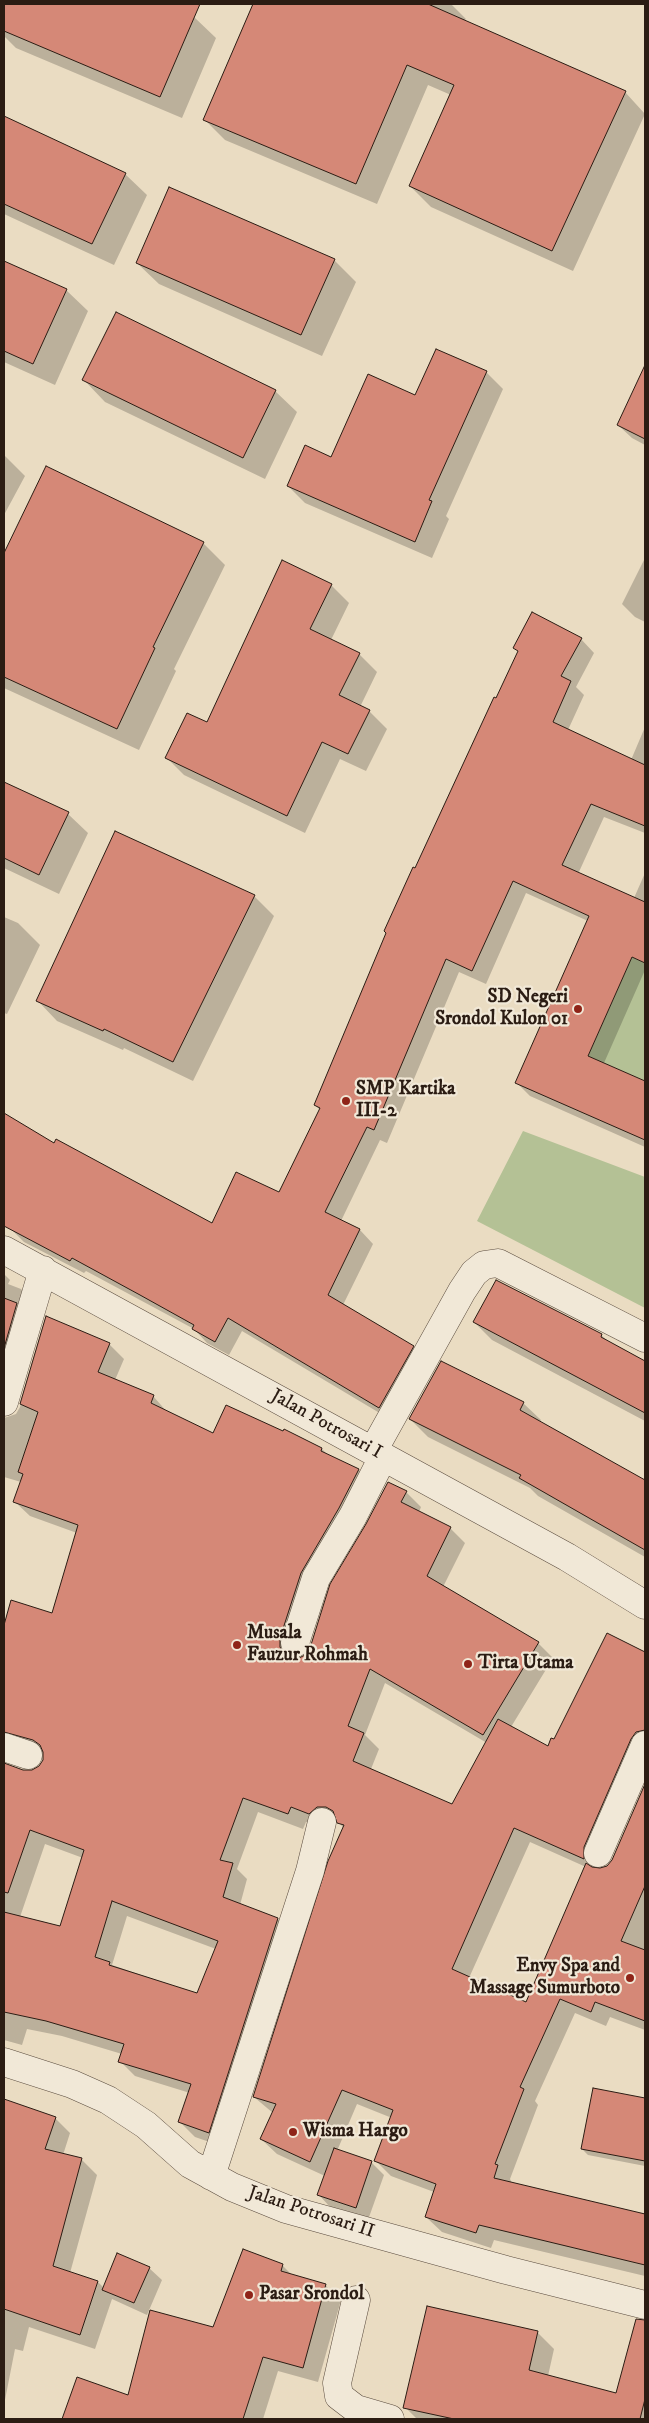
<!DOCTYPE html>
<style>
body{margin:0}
#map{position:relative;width:649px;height:2423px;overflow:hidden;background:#eadcc2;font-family:"IM FELL DW Pica",serif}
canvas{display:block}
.frame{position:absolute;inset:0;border:5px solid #2b1c13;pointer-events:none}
</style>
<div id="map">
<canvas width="649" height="2423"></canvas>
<div class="frame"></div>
</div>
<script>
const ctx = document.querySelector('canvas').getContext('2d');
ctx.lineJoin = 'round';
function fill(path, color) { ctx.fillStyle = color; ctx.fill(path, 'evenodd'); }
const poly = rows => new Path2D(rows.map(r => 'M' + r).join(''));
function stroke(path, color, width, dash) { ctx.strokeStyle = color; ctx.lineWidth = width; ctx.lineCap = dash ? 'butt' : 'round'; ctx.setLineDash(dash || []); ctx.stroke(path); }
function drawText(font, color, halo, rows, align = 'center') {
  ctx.font = font + ' "IM FELL DW Pica",serif'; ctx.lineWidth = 4.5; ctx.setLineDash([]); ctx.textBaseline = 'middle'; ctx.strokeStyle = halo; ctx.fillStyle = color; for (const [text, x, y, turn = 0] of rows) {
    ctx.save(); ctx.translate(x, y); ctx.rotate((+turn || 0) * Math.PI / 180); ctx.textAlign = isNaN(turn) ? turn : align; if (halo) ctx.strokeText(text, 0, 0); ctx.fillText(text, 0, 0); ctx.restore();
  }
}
fill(poly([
 [632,957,645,963,645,1081,588,1056],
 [523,1131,645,1177,645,1308,477,1221]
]), '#b4c195');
fill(poly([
 [4,4,163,4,194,17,216,38,182,118,16,48,4,36],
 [253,4,451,4,466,19,464,21,625,92,645,114,573,271,431,207,410,186,451,95,428,85,377,204,225,140,204,119],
 [4,118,125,174,147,195,114,265,4,214],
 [334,260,356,282,322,356,159,284,137,263],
 [4,262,66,290,88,311,55,385,4,362],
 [645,368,645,445,632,438,618,425],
 [486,372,503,389,446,516,449,519,432,558,305,503,288,486,331,458,416,396],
 [84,380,275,391,297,412,265,479,105,402],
 [4,455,25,476,4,515],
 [15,541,203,543,225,565,174,669,176,671,139,750,4,688,4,566],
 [645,558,645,622,635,617,622,604],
 [331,585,349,603,331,640,359,654,377,672,360,707,369,711,387,729,366,771,340,759,305,833,184,775,167,758,207,724],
 [581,639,594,653,576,687,584,695,568,730,631,760,645,727,645,833,604,817,578,874,634,898,645,873,645,970,604,1063,645,1082,645,1147,530,1096,517,1083,588,921,526,893,486,984,459,972,387,1143,380,1140,341,1221,360,1230,373,1244,343,1305,413,1347,426,1360,393,1421,242,1331,229,1355,207,1343,194,1329,155,1308,86,1271,84,1273,24,1242,11,1229,21,1209,4,1199,4,1115,54,1145,212,1225,280,1194,320,1110,315,1105,416,869,496,700],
 [4,784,68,814,88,833,59,894,4,868],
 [254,896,274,916,193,1081,124,1048,123,1050,57,1021,38,1001],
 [4,917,18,923,40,945,7,1014,4,1013],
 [4,1274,10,1280,8,1284,21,1289,36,1304,4,1413],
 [47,1318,109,1344,124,1359,115,1380,153,1396,168,1413,213,1435,322,1449,328,1455,359,1470,374,1485,295,1654,295,1659,306,1656,311,1649,388,1484,406,1492,421,1507,419,1512,450,1528,465,1543,443,1587,538,1643,553,1658,511,1727,548,1747,555,1741,607,1635,645,1653,645,1755,598,1862,599,1869,608,1867,613,1860,645,1787,645,2030,610,2017,606,2026,575,2013,535,2101,538,2105,510,2179,512,2183,645,2215,645,2276,494,2240,491,2248,442,2232,426,2217,434,2192,391,2176,376,2161,392,2118,357,2104,337,2151,371,2162,384,2175,368,2220,331,2208,319,2195,325,2176,277,2154,261,2139,273,2113,254,2097,344,1828,338,1822,333,1822,325,1828,306,1822,303,1829,258,1812,237,1869,247,1879,240,1905,278,1919,293,1934,224,2147,195,2137,180,2122,190,2093,135,2076,120,2061,122,2054,62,2036,27,2029,22,2045,4,2040,4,1766,31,1772,39,1768,44,1761,44,1753,4,1738,4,1630,12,1602,53,1614,77,1533,30,1516,14,1501,21,1482,4,1477,4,1418,16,1414,20,1407],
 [385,1683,487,1743,452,1806,371,1769,379,1749,365,1735],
 [530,1842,586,1867,527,2004,469,1978],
 [45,1844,83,1858,61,1927,20,1917],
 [127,1916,216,1949,197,1994,112,1965],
 [474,1322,601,1335,610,1343,645,1362,645,1421,492,1340],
 [523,1403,541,1420,540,1423,645,1482,645,1557,538,1496,530,1488,428,1437,410,1419],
 [594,2089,645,2099,645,2166,588,2155,582,2149],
 [4,2101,55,2118,70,2133,63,2155,82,2160,97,2175,70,2273,98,2282,104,2288,149,2268,162,2280,147,2315,112,2299,95,2349,29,2327,23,2351,15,2349,4,2405],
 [243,2251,283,2266,293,2276,325,2285,341,2300,318,2382,278,2371,263,2419,63,2419,77,2379,129,2397,214,2329],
 [537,2332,554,2349,548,2376,617,2395,634,2332,645,2335,645,2419,417,2419,405,2407]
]), '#0003');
const building = poly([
 [4,4,200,4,160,97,4,31,4,4],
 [253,4,428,4,626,91,552,251,409,186,454,85,407,65,356,184,203,120,253,4],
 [4,116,126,173,92,244,4,204,4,116],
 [169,187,335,259,301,335,136,263,169,187],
 [4,261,67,289,33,364,4,351,4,261],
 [116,312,276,390,243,458,82,380,116,312],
 [436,349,487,371,429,500,432,501,415,542,287,486,305,445,331,457,368,374,415,395,436,349],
 [645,365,645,439,617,425,645,365],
 [46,466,204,542,153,647,155,648,117,729,4,677,4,553,46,466],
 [282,560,332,584,310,629,360,653,339,695,370,710,348,754,322,742,287,816,165,758,187,713,207,722,282,560],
 [532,612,582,638,561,676,571,681,553,722,645,765,645,826,591,804,562,865,645,902,645,963,632,957,588,1056,645,1081,645,1140,515,1083,589,916,513,881,472,971,446,959,374,1130,367,1127,325,1212,360,1229,328,1295,414,1346,379,1408,228,1318,215,1342,192,1329,194,1325,140,1295,72,1258,70,1261,4,1226,4,1113,54,1143,56,1139,212,1223,236,1172,279,1192,320,1108,314,1105,386,933,384,931,413,867,415,868,494,697,496,698,518,651,513,648,532,612],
 [4,782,69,812,39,875,4,858,4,782],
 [115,831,255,895,173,1062,104,1029,103,1031,36,1001,115,831],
 [496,1280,602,1334,601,1337,645,1361,645,1413,473,1322,496,1280],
 [4,1298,17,1303,4,1348,4,1298],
 [46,1316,110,1343,98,1372,154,1395,151,1403,213,1433,226,1405,283,1431,284,1429,322,1448,321,1451,359,1469,339,1508,301,1573,280,1638,280,1647,284,1654,291,1658,299,1658,305,1655,310,1648,330,1584,366,1524,388,1482,407,1491,401,1502,451,1527,427,1576,539,1642,483,1735,370,1669,348,1726,364,1733,353,1761,452,1804,498,1719,548,1746,551,1738,554,1739,607,1633,645,1652,645,1730,636,1732,631,1739,584,1847,584,1859,514,1828,452,1969,526,2002,586,1863,592,1867,600,1868,607,1866,612,1860,645,1784,645,1886,621,1941,645,1950,645,2021,595,2002,591,2012,560,1999,520,2087,524,2089,495,2164,498,2165,494,2178,645,2214,645,2265,479,2225,476,2233,425,2217,436,2184,374,2161,393,2110,342,2090,310,2162,260,2139,276,2104,253,2097,328,1861,344,1825,337,1823,333,1811,326,1807,317,1807,309,1814,291,1807,288,1814,243,1798,220,1860,233,1863,223,1897,278,1918,209,2133,178,2122,191,2084,118,2062,124,2044,46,2021,4,2012,4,1912,60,1926,84,1850,30,1830,8,1893,4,1892,4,1763,23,1770,32,1770,39,1766,43,1760,43,1752,40,1745,33,1740,4,1732,4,1625,11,1600,52,1613,78,1525,13,1502,23,1474,18,1472,38,1412,20,1404,46,1316],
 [112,1901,218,1941,197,1993,109,1965,110,1962,95,1957,112,1901],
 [441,1361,524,1402,520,1410,645,1480,645,1550,519,1478,521,1475,409,1419,441,1361],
 [593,2088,645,2098,645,2161,581,2149,593,2088],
 [4,2099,56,2117,45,2149,82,2158,53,2266,98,2281,80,2335,4,2309,4,2099],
 [334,2148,372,2161,356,2208,317,2195,334,2148],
 [243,2249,283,2264,281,2271,326,2284,303,2368,263,2357,243,2419,62,2419,77,2377,128,2395,150,2310,213,2327,243,2249],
 [117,2253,150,2267,134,2303,102,2290,117,2253],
 [427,2306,538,2331,529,2370,616,2393,636,2319,645,2320,645,2399,640,2419,454,2419,403,2408,427,2306]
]);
fill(building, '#d58877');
stroke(building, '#2b1c13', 1);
const street = poly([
 [4,1250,567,1557,645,1605],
 [4,1402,43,1270],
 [373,1451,462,1291,474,1273,484,1265,498,1263,645,1338],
 [295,1643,316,1578,353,1516,383,1457],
 [4,1747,28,1755],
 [598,1853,645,1745],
 [4,2062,72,2084,108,2100,146,2125,190,2164,232,2187,286,2209,506,2270,645,2305],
 [211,2176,310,1871,322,1822],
 [356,2300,337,2383,339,2396,356,2409,390,2419]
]);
stroke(street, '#5b4c3f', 29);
stroke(street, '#f1e8d7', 28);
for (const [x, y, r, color] of [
 [578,1009,5,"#8f2418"],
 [346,1101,5,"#8f2418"],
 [237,1645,5,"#8f2418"],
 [468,1664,5,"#8f2418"],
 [630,1978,5,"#8f2418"],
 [293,2132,5,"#8f2418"],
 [249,2295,5,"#8f2418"]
]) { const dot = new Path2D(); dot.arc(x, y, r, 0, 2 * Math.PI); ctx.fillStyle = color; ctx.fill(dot); stroke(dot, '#f1e8d7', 2); }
drawText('bold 19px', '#2b1c13', '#f1e8d7', [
 ["SD Negeri",568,998,"right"],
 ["Srondol Kulon 01",568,1020,"right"],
 ["SMP Kartika",356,1090],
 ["III-2",356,1112],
 ["Musala",247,1634],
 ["Fauzur Rohmah",247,1656],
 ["Tirta Utama",478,1664],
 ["Envy Spa and",620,1967,"right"],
 ["Massage Sumurboto",620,1989,"right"],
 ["Wisma Hargo",303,2132],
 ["Pasar Srondol",259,2295]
], 'left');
drawText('19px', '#2b1c13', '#f1e8d7', [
 ["Jalan Potrosari I",326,1425,29],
 ["Jalan Potrosari II",311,2213,18]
]);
</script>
